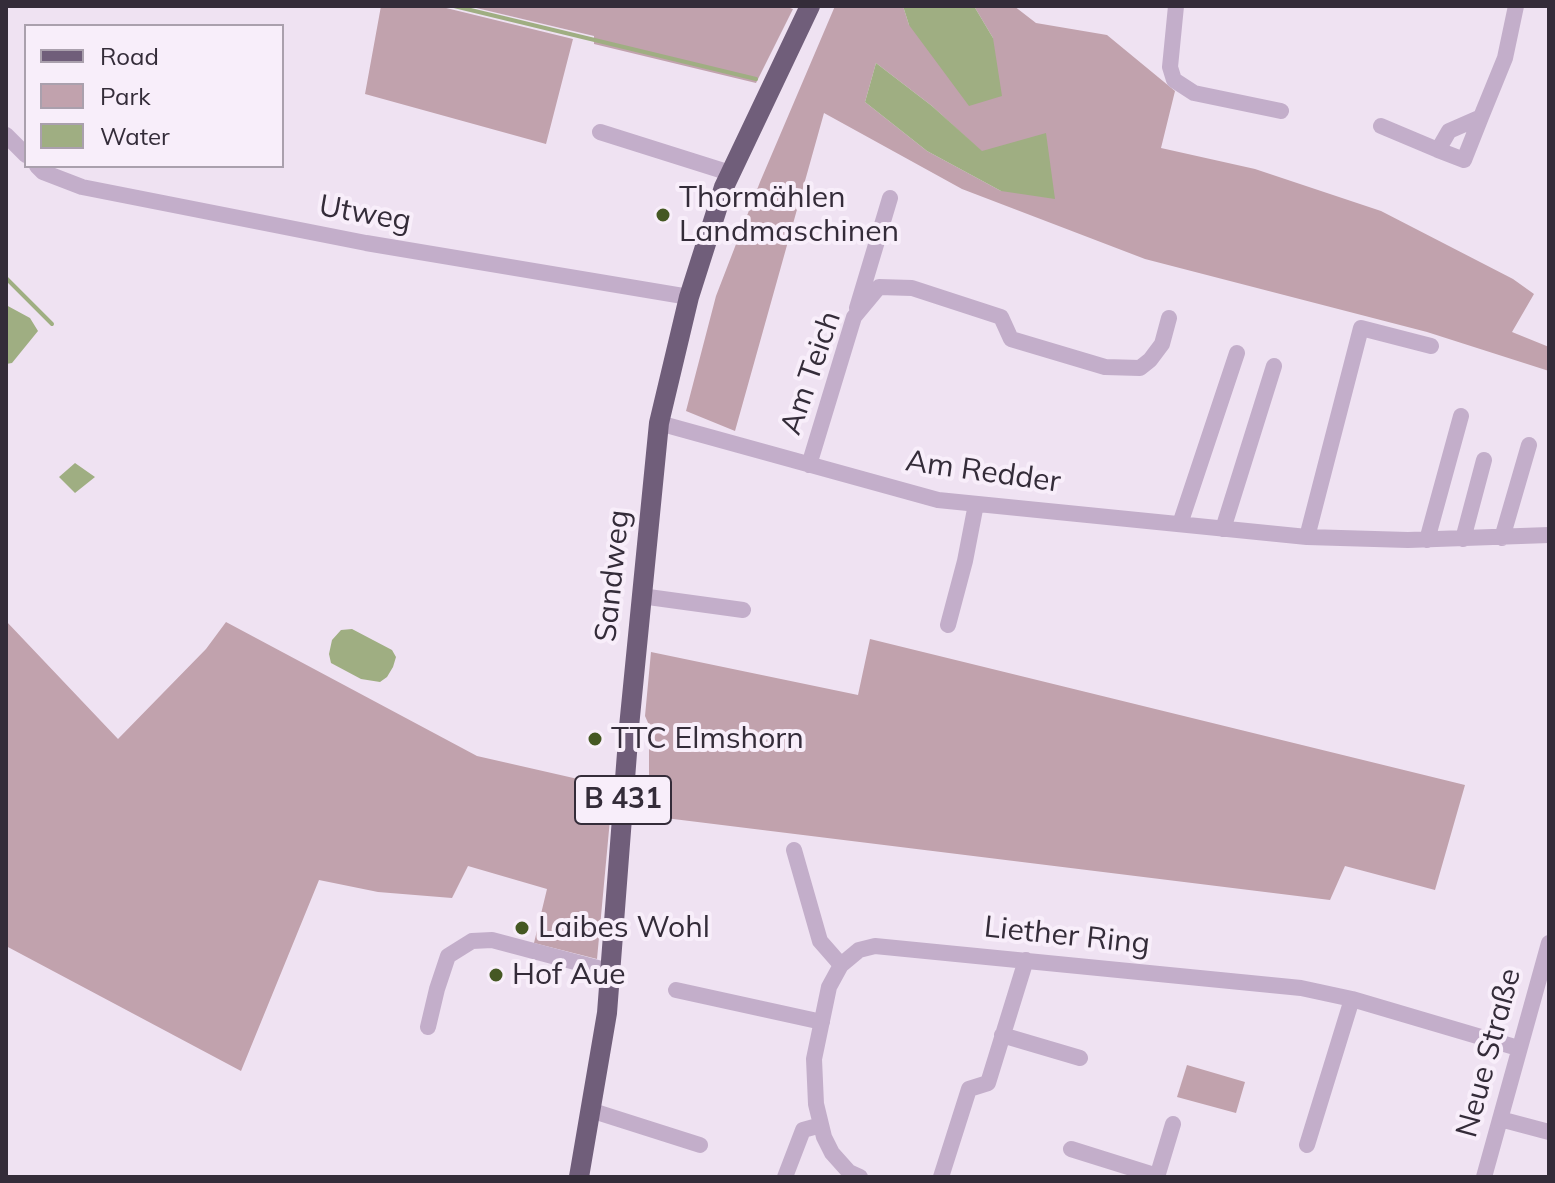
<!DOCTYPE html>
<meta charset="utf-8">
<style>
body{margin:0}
#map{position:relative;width:1555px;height:1183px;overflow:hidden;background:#efe2f2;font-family:Mulish,sans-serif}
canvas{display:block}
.frame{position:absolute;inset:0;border:8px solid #342c39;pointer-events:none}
.legend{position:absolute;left:24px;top:24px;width:260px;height:144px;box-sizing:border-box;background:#f8eefa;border:2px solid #aaa0ad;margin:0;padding:10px 14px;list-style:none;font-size:24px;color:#342c39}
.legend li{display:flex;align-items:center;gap:16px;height:40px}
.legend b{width:40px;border:2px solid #aaa0ad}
</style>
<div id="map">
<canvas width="1555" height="1183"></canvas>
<div class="frame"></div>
<ul class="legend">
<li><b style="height:10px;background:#705e7a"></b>Road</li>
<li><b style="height:22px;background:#c1a2ad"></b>Park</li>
<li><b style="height:22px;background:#9fae82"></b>Water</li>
</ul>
</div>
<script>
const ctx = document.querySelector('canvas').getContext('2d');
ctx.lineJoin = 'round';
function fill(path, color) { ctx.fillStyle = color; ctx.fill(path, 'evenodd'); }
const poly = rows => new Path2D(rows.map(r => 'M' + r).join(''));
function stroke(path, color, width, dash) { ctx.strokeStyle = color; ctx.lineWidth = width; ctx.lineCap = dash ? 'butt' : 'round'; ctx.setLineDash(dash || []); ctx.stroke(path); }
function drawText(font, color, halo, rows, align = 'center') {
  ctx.font = font + ' Mulish,sans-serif'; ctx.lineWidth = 8; ctx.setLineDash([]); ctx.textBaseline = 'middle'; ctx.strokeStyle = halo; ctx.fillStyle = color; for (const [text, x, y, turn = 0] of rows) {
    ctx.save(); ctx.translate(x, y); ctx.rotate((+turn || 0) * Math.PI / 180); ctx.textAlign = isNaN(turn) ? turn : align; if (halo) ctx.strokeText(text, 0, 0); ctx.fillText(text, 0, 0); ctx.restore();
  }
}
fill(poly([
 [381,6,438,6,573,39,546,144,365,94],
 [468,6,784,6,793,9,756,83,594,44,594,36],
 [835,6,903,6,909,25,993,38,974,6,1014,6,1036,23,1107,35,1175,91,1161,148,1255,169,1381,211,1513,279,1534,294,1512,332,1549,347,1549,371,1427,332,1145,259,962,189,824,113,735,431,686,411,716,296,760,182],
 [876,63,932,106,982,152,1046,134,1001,191,927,151,865,102],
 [6,621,118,739,206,649,226,622,477,756,613,787,597,959,534,943,547,889,468,866,452,898,378,892,319,880,241,1071,6,946],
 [870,639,1465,785,1435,890,1345,866,1330,900,649,816,649,725,645,716,651,652,858,695],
 [1187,1065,1245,1082,1236,1113,1177,1097]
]), '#c1a2ad');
fill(poly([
 [903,6,974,6,993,38,1002,96,969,106,909,25],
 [876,63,932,106,982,151,1046,133,1055,199,1001,191,927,151,865,102],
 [6,305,30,318,38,331,12,363,6,364],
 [75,463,95,477,75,493,59,477],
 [352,629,392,650,396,657,393,667,387,677,380,682,361,679,331,663,329,654,332,640,341,630]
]), '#9fae82');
stroke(poly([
 [454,6,756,79],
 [6,278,52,324]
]), '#9fae82', 4);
stroke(poly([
 [1176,6,1170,67,1174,80,1194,93,1281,111],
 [1481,117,1449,131,1438,150,1464,160,1481,117,1505,58,1516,6],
 [1381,126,1438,150],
 [600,132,730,173],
 [6,135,26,155],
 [37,166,43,172,82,187,366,243,689,297],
 [857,308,890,198],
 [659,423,938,500,1307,537,1408,540,1549,535],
 [809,465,854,317,879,287,912,288,1001,317,1011,339,1105,367,1140,368,1150,360,1162,344,1169,318],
 [1180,524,1237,353],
 [1223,529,1274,366],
 [1307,537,1361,328,1431,346],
 [1502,538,1529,445],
 [1463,539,1484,460],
 [1427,540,1461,416],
 [641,596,743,610],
 [948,625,965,561,976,504],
 [794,850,820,941,841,965],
 [676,990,822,1022],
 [428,1027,437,989,448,956,472,941,492,940,609,971],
 [1002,1035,1080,1058],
 [590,1110,700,1145],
 [1500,1119,1549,1132],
 [1307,1145,1352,999],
 [1071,1149,1157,1176],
 [785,1177,803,1130,821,1125],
 [860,1177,849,1172,832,1153,824,1137,816,1104,814,1059,829,987,841,965,859,950,875,946,1301,988,1352,999,1518,1048],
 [941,1177,969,1089,988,1083,1026,960],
 [1157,1177,1173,1124],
 [1484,1177,1549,943]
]), '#c3aeca', 16);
stroke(poly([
 [579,1177,607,1013,629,727,659,423,689,297,724,187,810,6]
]), '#705e7a', 20);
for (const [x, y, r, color] of [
 [663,215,8,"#455823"],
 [595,739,8,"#455823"],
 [522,928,8,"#455823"],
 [496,975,8,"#455823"]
]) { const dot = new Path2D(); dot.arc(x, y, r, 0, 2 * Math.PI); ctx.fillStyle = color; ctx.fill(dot); stroke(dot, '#f8eefa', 3); }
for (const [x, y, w] of [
 [623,800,96]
]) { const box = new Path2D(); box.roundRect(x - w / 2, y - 24, w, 48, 6); ctx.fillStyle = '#f8eefa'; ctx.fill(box); stroke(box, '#342c39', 2); }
drawText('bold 28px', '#342c39', null, [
 ["B 431",623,800]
]);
drawText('30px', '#342c39', '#f8eefa', [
 ["Thormählen",679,198],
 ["Landmaschinen",679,232],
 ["TTC Elmshorn",611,739],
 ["Laibes Wohl",538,928],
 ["Hof Aue",512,975]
], 'left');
drawText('30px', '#342c39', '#f8eefa', [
 ["Utweg",365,214,10],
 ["Am Teich",811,373,-71],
 ["Am Redder",983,472,8],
 ["Sandweg",613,576,-84],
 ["Liether Ring",1067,936,6],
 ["Neue Straße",1489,1053,-75]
]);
</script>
